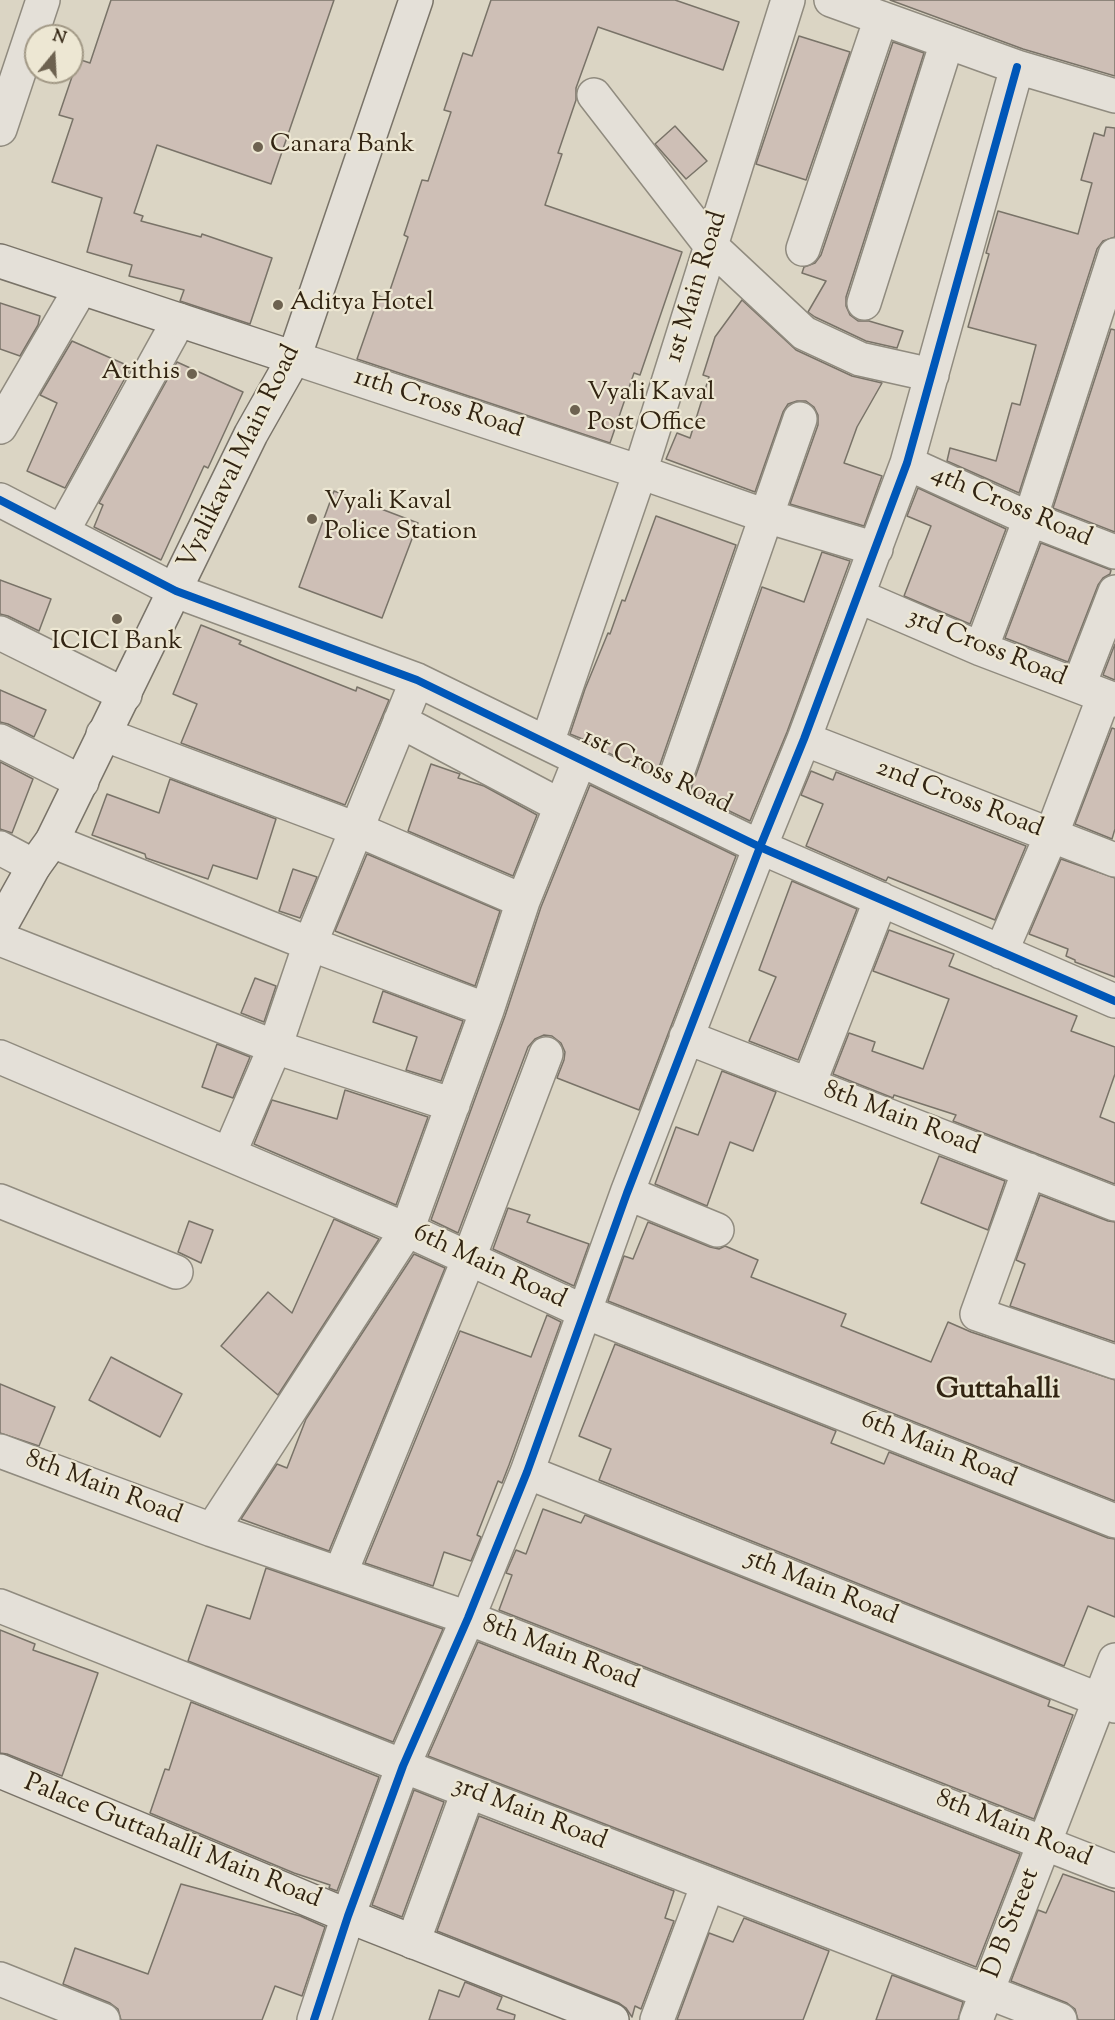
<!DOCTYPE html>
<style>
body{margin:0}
#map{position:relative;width:1115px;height:2020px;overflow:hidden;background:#dbd5c4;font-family:"Sorts Mill Goudy",serif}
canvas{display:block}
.north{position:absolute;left:24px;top:24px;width:60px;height:60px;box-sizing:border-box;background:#ede7d3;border:2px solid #a29986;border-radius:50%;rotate:18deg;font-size:16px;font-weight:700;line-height:24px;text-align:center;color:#322412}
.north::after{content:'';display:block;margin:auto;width:21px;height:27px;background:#6d6250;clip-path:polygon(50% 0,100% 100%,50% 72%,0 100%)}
</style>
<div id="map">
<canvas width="1115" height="2020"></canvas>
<div class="north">N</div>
</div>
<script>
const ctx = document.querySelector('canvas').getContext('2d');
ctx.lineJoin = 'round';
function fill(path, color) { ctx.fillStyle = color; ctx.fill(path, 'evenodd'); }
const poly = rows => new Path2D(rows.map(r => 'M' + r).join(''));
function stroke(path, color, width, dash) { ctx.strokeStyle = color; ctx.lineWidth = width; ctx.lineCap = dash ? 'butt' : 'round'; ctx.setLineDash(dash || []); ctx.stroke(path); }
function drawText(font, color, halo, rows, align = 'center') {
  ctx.font = font + ' "Sorts Mill Goudy",serif'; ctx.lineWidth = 4.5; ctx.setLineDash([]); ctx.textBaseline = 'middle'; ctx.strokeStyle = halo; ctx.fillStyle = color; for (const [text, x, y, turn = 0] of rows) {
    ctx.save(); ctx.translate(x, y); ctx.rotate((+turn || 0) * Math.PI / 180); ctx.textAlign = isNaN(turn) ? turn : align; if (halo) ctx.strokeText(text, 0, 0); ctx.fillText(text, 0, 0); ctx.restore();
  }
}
const building = poly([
 [111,0,334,0,271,184,157,145,134,213,143,216,141,221,201,237,202,234,272,258,250,324,180,301,184,290,129,276,132,265,87,252,102,198,52,182,73,119,59,115,78,59,90,63,111,0],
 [491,0,675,0,739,22,723,70,598,27,576,88,576,100,558,153,562,154,545,205,682,252,640,375,634,373,610,443,357,359,379,296,387,299,408,237,404,235,422,180,428,181,451,112,444,110,463,53,472,56,491,0],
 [890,0,1115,0,1115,76,1023,49,890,0],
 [799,36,850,52,806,180,756,164,799,36],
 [893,42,924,53,846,297,846,306,850,315,858,321,869,321,903,331,897,348,866,341,815,317,808,312,826,281,802,273,804,267,815,263,821,255,893,42],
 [675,126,707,161,686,179,655,144,675,126],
 [1106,127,1115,128,1115,237,1103,241,1097,249,1019,493,947,461,950,448,996,461,1012,403,1020,405,1036,345,968,327,989,254,986,253,998,211,1078,234,1092,183,1081,180,1094,133,1104,136,1106,127],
 [742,300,796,350,852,376,882,383,857,427,844,463,882,476,864,526,790,504,818,425,818,415,814,407,806,401,797,401,788,404,783,412,755,492,666,459,677,433,690,438,709,377,703,375,715,337,742,300],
 [0,303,40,316,38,325,20,356,0,349,0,303],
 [1111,329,1115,330,1115,532,1053,508,1111,329],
 [72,341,131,367,65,488,27,471,57,403,40,395,72,341],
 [177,362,243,392,208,468,204,466,161,560,94,527,103,505,99,503,177,362],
 [918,488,1006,529,970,624,904,596,931,526,907,516,918,488],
 [334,491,418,523,382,618,299,587,334,491],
 [656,516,736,545,656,776,594,746,595,744,570,734,585,689,608,633,610,634,622,600,625,601,656,516],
 [1041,543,1111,570,1110,574,1103,578,1098,585,1068,662,1005,638,1041,543],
 [822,552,850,561,787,732,750,821,690,792,762,587,804,602,822,552],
 [0,580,51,599,39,631,8,616,0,614,0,580],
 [201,625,241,641,239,644,275,659,356,691,357,687,389,700,345,805,181,743,197,704,173,694,201,625],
 [1115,644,1115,680,1103,675,1115,644],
 [0,690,46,710,34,737,8,724,0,722,0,690],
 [1112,728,1115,729,1115,829,1112,839,1075,824,1112,728],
 [0,762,33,779,12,833,0,829,0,762],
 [431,764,460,774,458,778,484,786,537,815,513,876,408,831,431,764],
 [811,771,833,780,836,772,1026,846,995,920,888,877,886,881,806,846,823,804,801,795,811,771],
 [170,779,276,819,257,879,213,865,208,879,146,858,145,854,92,835,107,794,159,813,170,779],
 [590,785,736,856,639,1110,557,1078,564,1060,565,1052,561,1043,552,1036,544,1035,535,1039,528,1047,458,1233,431,1220,505,1016,541,907,590,785],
 [367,854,500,911,475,986,335,931,367,854],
 [1061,859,1115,878,1115,977,1075,962,1075,960,1066,956,1068,949,1029,934,1061,859],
 [293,869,317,877,300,918,279,911,293,869],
 [792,881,857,909,798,1060,749,1041,776,977,759,970,792,881],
 [889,930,954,954,949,966,1077,1016,1071,1031,1115,1047,1115,1074,1100,1117,1115,1123,1115,1184,953,1121,956,1115,894,1095,893,1098,833,1074,849,1033,875,1042,872,1051,923,1069,949,999,873,971,889,930],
 [255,978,276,986,264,1022,241,1013,255,978],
 [383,991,463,1021,441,1081,406,1070,417,1037,373,1022,383,991],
 [217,1044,250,1057,233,1098,202,1087,217,1044],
 [722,1071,776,1092,753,1151,730,1142,707,1206,655,1184,676,1127,698,1135,722,1071],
 [345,1090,428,1117,396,1205,254,1144,272,1100,337,1119,345,1090],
 [939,1156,1005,1181,988,1230,921,1203,939,1156],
 [1040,1195,1108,1221,1115,1222,1115,1342,1010,1306,1025,1264,1016,1260,1040,1195],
 [508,1208,530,1215,527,1222,589,1244,574,1286,493,1249,508,1208],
 [334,1219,379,1239,278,1395,221,1346,268,1292,292,1313,334,1219],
 [189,1221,213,1230,201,1263,178,1252,189,1221],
 [648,1222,710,1247,719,1249,725,1246,758,1260,751,1277,846,1314,841,1326,931,1362,948,1322,971,1332,1115,1380,1115,1501,608,1301,624,1256,633,1259,648,1222],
 [414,1254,445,1268,329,1551,241,1519,277,1464,287,1468,306,1419,414,1254],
 [547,1315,561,1322,509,1465,502,1483,498,1481,477,1535,481,1537,471,1561,444,1552,433,1586,365,1563,460,1331,531,1357,547,1315],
 [615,1344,836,1431,831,1443,884,1464,889,1452,1108,1538,1115,1539,1115,1617,1088,1606,1064,1666,599,1480,611,1449,579,1436,615,1344],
 [111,1357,182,1394,160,1437,89,1400,111,1357],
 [0,1384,55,1407,39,1446,0,1433,0,1384],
 [543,1509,581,1523,585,1515,1050,1700,1048,1706,1073,1715,1034,1819,499,1610,512,1575,506,1573,516,1550,526,1554,543,1509],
 [266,1568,443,1629,393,1742,188,1661,207,1605,250,1619,266,1568],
 [0,1630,35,1644,33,1650,98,1673,62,1776,7,1754,0,1753,0,1630],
 [478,1642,1020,1854,976,1967,428,1756,478,1642],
 [191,1702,379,1777,337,1891,329,1888,330,1885,294,1873,150,1813,165,1769,169,1770,191,1702],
 [414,1790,444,1802,402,1917,372,1905,414,1790],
 [479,1816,674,1891,665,1918,674,1921,641,2009,635,2006,632,2017,626,2008,619,2003,437,1931,479,1816],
 [1063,1874,1115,1892,1115,2020,1078,2020,1075,2009,1067,2003,1011,1981,1038,1910,1046,1913,1063,1874],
 [181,1884,300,1916,325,1927,302,1996,275,1986,262,2020,121,2020,118,2009,110,2003,63,1984,75,1948,148,1974,181,1884],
 [744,1918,829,1951,803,2020,677,2020,709,1933,733,1942,744,1918],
 [892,1975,963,2002,958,2020,876,2020,892,1975],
 [465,1982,502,1997,497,2009,515,2015,514,2020,429,2020,439,1990,459,1997,465,1982]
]);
fill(building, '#cebfb6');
stroke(building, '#797368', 1.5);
const street = poly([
 [831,0,1017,67,1115,96],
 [594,95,711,246,804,333,860,359,932,375],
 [0,129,43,0],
 [803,249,881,18],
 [864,303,947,42],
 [294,358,640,472,766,516,876,549],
 [0,427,81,288],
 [907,463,1030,519,1115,552],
 [0,500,176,591,417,680,760,847,1115,1001],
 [62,532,179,320],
 [858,596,981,649,1115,700],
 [0,633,125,695],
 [981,649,1030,519,1115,255],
 [1079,685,1115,592],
 [400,721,561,806],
 [103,734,356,829,523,901],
 [804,739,1115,860],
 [0,741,82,782],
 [547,743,640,472,788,0],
 [667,802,800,419],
 [52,841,310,944,487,1010],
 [0,848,34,866],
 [0,939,275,1047,453,1105],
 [1001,952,1051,836,1104,696],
 [686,1037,1115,1204],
 [0,1057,407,1230,585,1312,1115,1521],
 [809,1084,881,899],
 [229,1154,275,1047,310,944,417,680],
 [1029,1170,977,1314,1115,1362],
 [627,1193,717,1230],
 [0,1201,176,1272],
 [0,1451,212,1530,468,1618,1115,1871],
 [527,1472,1115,1706],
 [212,1530,407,1230,487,1010,523,901,580,759],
 [340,1574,469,1258,546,1054],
 [0,1606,403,1766,1060,2020],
 [413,1942,468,1792],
 [0,1979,103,2020],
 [314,2020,348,1916,403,1766,468,1618,527,1472,627,1193,760,847,804,739,907,463,1017,67],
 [657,2020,708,1884],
 [976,2020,1115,1660]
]);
const secondary = poly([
 [0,261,294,358],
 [0,927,34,866,52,841,251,434,294,358,416,0],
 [0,1771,348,1916,612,2020]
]);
stroke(street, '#908b7f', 36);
stroke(secondary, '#797368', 36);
stroke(street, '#e4e0d8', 33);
stroke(secondary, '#e4e0d8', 33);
stroke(poly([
 [0,500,176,591,417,680,760,847,1115,1001],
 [314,2020,348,1916,403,1766,468,1618,527,1472,627,1193,760,847,804,739,907,463,1017,67]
]), '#0057b8', 8);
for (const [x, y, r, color] of [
 [258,147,6,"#6d6250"],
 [278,305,6,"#6d6250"],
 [192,374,6,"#6d6250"],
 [575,410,6,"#6d6250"],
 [312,519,6,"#6d6250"],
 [117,619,6,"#6d6250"]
]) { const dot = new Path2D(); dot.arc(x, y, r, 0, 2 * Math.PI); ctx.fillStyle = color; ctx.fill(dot); stroke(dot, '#ede7d3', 2); }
drawText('26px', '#322412', '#ede7d3', [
 ["Canara Bank",270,147],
 ["Aditya Hotel",290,305],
 ["Atithis",180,374,"right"],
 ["Vyali Kaval",587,395],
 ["Post Office",587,425],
 ["Vyali Kaval",324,504],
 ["Police Station",324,534],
 ["ICICI Bank",117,644,"center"]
], 'left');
drawText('26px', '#322412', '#ede7d3', [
 ["1st Main Road",698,287,-73],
 ["11th Cross Road",438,405,18],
 ["Vyalikaval Main Road",241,458,-64],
 ["4th Cross Road",1011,508,23],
 ["3rd Cross Road",986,649,22],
 ["1st Cross Road",656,773,26],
 ["2nd Cross Road",959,800,21],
 ["8th Main Road",901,1120,21],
 ["6th Main Road",489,1268,25],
 ["6th Main Road",938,1451,22],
 ["8th Main Road",103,1489,21],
 ["5th Main Road",821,1589,22],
 ["8th Main Road",560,1654,21],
 ["3rd Main Road",529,1815,21],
 ["8th Main Road",1013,1830,22],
 ["Palace Guttahalli Main Road",172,1843,22],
 ["D B Street",1013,1924,-69]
]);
drawText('bold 28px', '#322412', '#ede7d3', [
 ["Guttahalli",998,1392]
]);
</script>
